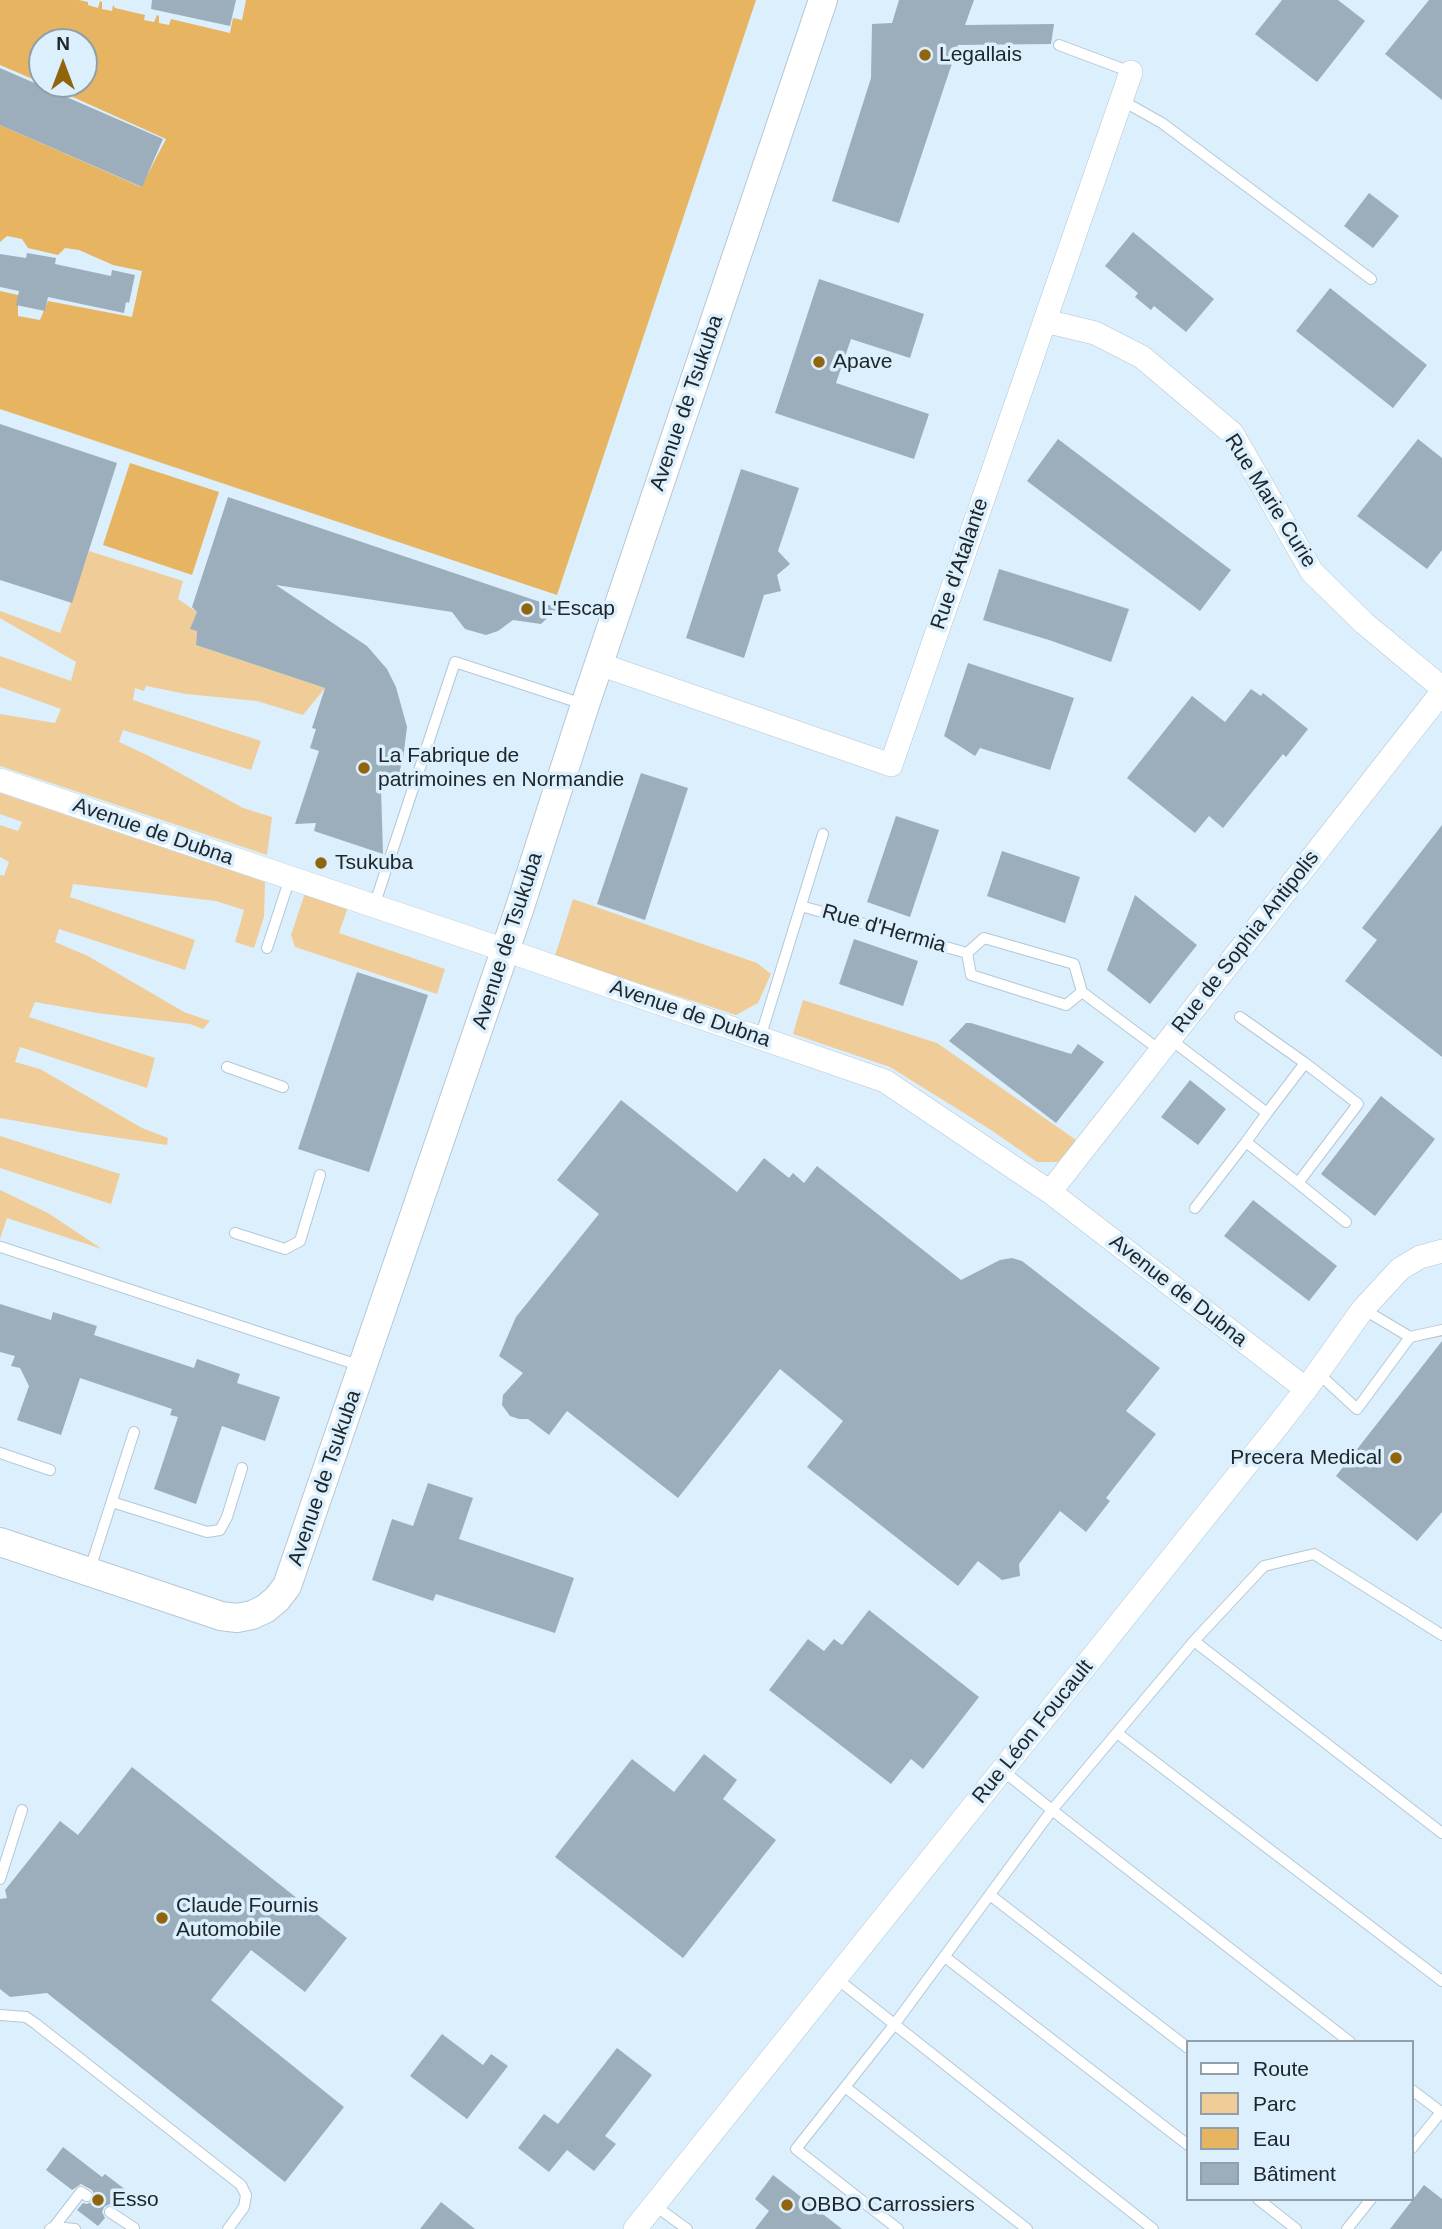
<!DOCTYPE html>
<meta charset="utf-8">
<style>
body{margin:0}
#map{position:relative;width:1442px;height:2229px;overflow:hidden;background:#dbeffd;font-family:Helvetica,sans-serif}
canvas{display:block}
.legend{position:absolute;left:1186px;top:2040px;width:228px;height:161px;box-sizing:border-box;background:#dbeffd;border:2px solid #909fa9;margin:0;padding:9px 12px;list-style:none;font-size:21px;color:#20272c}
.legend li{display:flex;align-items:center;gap:14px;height:35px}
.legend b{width:35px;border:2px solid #909fa9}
.north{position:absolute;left:28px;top:28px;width:70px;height:70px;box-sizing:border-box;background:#dbeffd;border:2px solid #909fa9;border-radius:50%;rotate:0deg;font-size:19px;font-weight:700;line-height:28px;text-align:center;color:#20272c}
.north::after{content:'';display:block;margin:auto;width:24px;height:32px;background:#90650e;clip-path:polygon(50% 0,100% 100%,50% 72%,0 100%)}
</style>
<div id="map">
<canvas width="1442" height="2229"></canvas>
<ul class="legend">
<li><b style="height:9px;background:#fff"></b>Route</li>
<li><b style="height:19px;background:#f0cd98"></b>Parc</li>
<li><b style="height:19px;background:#e7b461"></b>Eau</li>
<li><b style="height:19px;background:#9caebb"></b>Bâtiment</li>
</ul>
<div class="north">N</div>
</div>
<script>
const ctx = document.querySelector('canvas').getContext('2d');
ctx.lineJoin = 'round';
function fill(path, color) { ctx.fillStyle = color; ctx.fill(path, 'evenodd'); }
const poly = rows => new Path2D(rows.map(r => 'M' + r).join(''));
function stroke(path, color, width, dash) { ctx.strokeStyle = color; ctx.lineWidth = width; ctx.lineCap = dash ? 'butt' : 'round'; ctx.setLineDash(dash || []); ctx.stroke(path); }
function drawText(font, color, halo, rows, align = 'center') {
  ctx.font = font + ' Helvetica,sans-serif'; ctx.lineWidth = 7; ctx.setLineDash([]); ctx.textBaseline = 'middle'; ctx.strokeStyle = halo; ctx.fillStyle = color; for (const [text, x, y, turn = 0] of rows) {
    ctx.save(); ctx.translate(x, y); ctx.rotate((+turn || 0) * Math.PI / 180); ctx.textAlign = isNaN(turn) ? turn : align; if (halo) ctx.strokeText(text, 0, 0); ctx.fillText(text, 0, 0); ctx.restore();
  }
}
fill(poly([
 [89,551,183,581,178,599,197,612,191,628,197,631,196,645,325,688,303,715,257,701,186,694,146,686,144,691,135,688,133,700,261,741,251,770,123,730,119,742,147,755,243,808,272,817,267,855,0,766,0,714,55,723,61,709,0,687,0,656,71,681,76,662,0,618,0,611,60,633],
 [0,793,265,882,264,917,254,948,235,942,244,910,216,901,73,884,70,897,195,940,185,970,59,929,55,942,88,956,184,1012,210,1021,203,1029,190,1024,97,1013,35,1002,29,1017,155,1058,147,1088,20,1047,15,1062,40,1069,142,1128,168,1138,167,1145,79,1132,0,1118,0,875,4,876,9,862,0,857,0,825,18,831,22,822,0,814],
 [305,893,348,907,339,933,445,969,437,994,295,947,291,935],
 [573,899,757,963,771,974,758,1003,736,1015,555,956],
 [803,1000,937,1043,1076,1140,1058,1162,1037,1162,991,1130,890,1067,793,1034],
 [0,1136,120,1174,111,1204,0,1168],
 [0,1190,48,1213,102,1249,7,1218,0,1239]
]), '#f0cd98');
fill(poly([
 [0,0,79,0,88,2,88,5,98,8,100,1,102,2,102,9,112,11,113,5,115,8,145,15,144,20,154,22,157,15,159,16,159,23,169,25,171,19,230,33,233,18,242,20,246,0,756,0,557,595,0,409,0,291,18,295,18,316,40,320,48,301,132,317,142,271,113,265,79,250,65,248,58,255,28,248,22,239,7,236,0,242,0,125,141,187,166,139,44,84,84,84,84,42,42,42,42,83,0,65],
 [130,463,219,492,192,575,103,545]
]), '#e7b461');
fill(poly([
 [152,0,236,0,230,26,151,9],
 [899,0,974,0,965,25,1054,24,1051,44,958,45,899,223,832,201,871,78,872,24,892,23],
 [1282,0,1338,0,1365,21,1317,82,1255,34],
 [1429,0,1442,0,1442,100,1385,54],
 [0,68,163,139,142,187,0,125],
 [1369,193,1399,216,1373,248,1344,226],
 [1133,232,1214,299,1186,332,1154,306,1151,310,1135,297,1138,293,1105,266],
 [27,253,56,258,55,264,111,276,112,270,135,275,129,303,126,302,124,313,48,297,45,311,16,305,19,291,0,287,0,254,26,258],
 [819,279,924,314,910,358,851,339,836,383,929,414,914,459,775,413],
 [1330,288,1427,365,1393,408,1296,331],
 [0,424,117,463,72,603,0,580],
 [1058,439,1231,570,1200,611,1027,481],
 [1418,439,1442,458,1442,550,1427,569,1357,516],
 [741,469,799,488,778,551,790,564,777,575,781,591,764,595,744,658,686,638],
 [228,497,558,608,541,624,513,620,498,631,486,635,465,629,452,612,276,585,367,646,387,669,396,687,407,727,403,759,395,788,381,788,383,854,314,831,316,823,295,824,319,751,310,748,316,729,312,728,325,688,196,645,197,631,190,629,197,612,192,607],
 [999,569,1129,609,1111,662,1049,640,983,620],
 [968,663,1074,698,1050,770,980,748,975,756,944,736],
 [1251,689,1261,696,1263,693,1308,729,1286,757,1283,754,1223,828,1209,816,1195,833,1127,778,1192,696,1225,722],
 [641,773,688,788,645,920,597,904],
 [896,816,939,830,910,917,867,902],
 [1442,825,1442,1057,1345,981,1377,940,1362,928],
 [1002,851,1080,877,1065,923,987,896],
 [1135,895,1197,945,1150,1004,1107,970],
 [854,939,918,961,903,1006,839,984],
 [357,972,428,995,369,1172,298,1149],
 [966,1023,971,1023,1071,1054,1078,1044,1104,1062,1056,1123,949,1041],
 [1190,1080,1226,1109,1198,1145,1161,1117],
 [1381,1096,1435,1139,1375,1216,1321,1174],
 [621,1100,737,1192,764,1158,789,1178,793,1173,804,1183,817,1166,961,1280,1000,1260,1012,1258,1022,1261,1160,1368,1126,1411,1156,1434,1106,1498,1110,1501,1086,1532,1060,1511,1019,1564,1020,1576,1002,1580,978,1561,958,1586,807,1467,843,1421,780,1369,678,1498,567,1411,549,1435,528,1419,519,1419,510,1416,502,1405,503,1395,523,1373,499,1356,516,1317,599,1214,557,1180],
 [1253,1200,1337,1266,1309,1301,1224,1236],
 [0,1304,51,1320,53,1312,97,1326,94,1335,194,1368,197,1359,240,1374,237,1383,280,1397,265,1441,222,1426,196,1504,154,1489,178,1417,170,1415,172,1409,80,1378,61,1435,17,1420,29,1386,20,1368,11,1366,15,1356,0,1352],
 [1442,1341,1442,1512,1417,1541,1336,1476],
 [428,1483,473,1498,459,1539,574,1578,555,1633,436,1594,433,1601,372,1580,392,1519,413,1526],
 [869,1610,979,1697,923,1769,911,1759,891,1784,769,1690,808,1639,824,1651,834,1639,842,1645],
 [704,1754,737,1780,723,1799,776,1840,683,1958,555,1857,632,1759,674,1792],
 [132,1767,347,1938,305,1992,251,1950,211,2000,344,2107,285,2182,47,1993,10,1997,0,1989,0,1899,7,1898,5,1890,60,1821,78,1835],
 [442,2034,483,2065,491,2054,508,2066,467,2119,410,2076],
 [617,2048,652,2075,605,2136,616,2144,594,2171,567,2150,549,2172,518,2148,544,2114,558,2124],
 [63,2147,102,2177,105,2174,126,2190,114,2205,110,2204,104,2207,102,2212,105,2218,98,2226,77,2210,83,2203,87,2204,93,2201,95,2196,92,2190,81,2184,72,2190,46,2170],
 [773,2175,842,2229,755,2229,769,2211,755,2199],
 [1424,2185,1442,2199,1442,2229,1390,2229],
 [441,2202,475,2229,420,2229]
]), '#9caebb');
const service = poly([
 [1059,45,1131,72],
 [1121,100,1162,123,1371,279],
 [374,906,455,662,583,704],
 [801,906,967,953,971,975,1066,1005,1082,992,1161,1051],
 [267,948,290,878],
 [967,953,984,938,1074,964,1082,992],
 [1240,1017,1305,1063],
 [760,1038,823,834],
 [1170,1039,1267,1113,1305,1063,1358,1104,1298,1183,1246,1142,1195,1208],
 [227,1067,283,1087],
 [1246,1142,1267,1113],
 [1298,1183,1346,1222],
 [235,1233,285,1249,300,1241,320,1175],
 [1,1247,361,1366],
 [1363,1309,1410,1337,1442,1330],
 [1318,1373,1357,1409,1410,1337],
 [0,1453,50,1470],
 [112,1502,207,1532,220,1530,227,1517,242,1468],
 [90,1569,134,1432],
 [1194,1641,1442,1833],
 [1117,1733,1442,1981],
 [1002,1770,1052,1810,1194,1641,1264,1566,1314,1554,1442,1635],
 [0,1879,22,1810],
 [990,1895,1188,2048],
 [945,1957,1188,2145],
 [836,1978,1153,2229],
 [0,2015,26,2017,36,2024,241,2185,246,2195,244,2207,228,2229],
 [845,2087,1027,2229],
 [1412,2090,1441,2112],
 [1412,2148,1442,2111],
 [1258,2199,1296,2229],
 [654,2205,687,2229],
 [110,2212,134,2228],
 [54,2227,75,2229],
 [50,2229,54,2227,81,2192,87,2196],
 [898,2229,796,2149,894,2025,1052,1810,1350,2042],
 [1347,2229,1371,2199]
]);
const minor = poly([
 [1045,321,1095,333,1142,357,1232,433,1312,572,1364,623,1442,688],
 [599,664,891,765,1131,72],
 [0,780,505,950,885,1081,1050,1192,1306,1389],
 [1050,1192,1442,692],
 [635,2229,1279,1424,1306,1389,1363,1309,1400,1269,1420,1257,1442,1251]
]);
const tertiary = poly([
 [0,1542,221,1616,237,1618,252,1615,265,1609,277,1599,287,1586,519,910,585,705,823,0]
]);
stroke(service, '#b4c7d4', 12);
stroke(minor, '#b4c7d4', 24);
stroke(tertiary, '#b4c7d4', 30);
stroke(service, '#fff', 10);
stroke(minor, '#fff', 23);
stroke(tertiary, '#fff', 28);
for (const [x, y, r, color] of [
 [925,55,7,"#90650e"],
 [819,362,7,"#90650e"],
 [527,609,7,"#90650e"],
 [364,768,7,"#90650e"],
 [321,863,7,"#90650e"],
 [1396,1458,7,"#90650e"],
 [162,1918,7,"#90650e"],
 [98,2200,7,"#90650e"],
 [787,2205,7,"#90650e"]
]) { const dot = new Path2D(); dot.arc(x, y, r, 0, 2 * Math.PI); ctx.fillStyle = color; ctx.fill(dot); stroke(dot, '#dbeffd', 2.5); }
drawText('21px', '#20272c', '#dbeffd', [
 ["Legallais",939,55],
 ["Apave",833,362],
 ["L'Escap",541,609],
 ["La Fabrique de",378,756],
 ["patrimoines en Normandie",378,780],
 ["Tsukuba",335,863],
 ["Precera Medical",1382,1458,"right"],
 ["Claude Fournis",176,1906],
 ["Automobile",176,1930],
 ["Esso",112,2200],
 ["OBBO Carrossiers",801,2205]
], 'left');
drawText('21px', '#20272c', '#dbeffd', [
 ["Avenue de Tsukuba",687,403,-71],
 ["Rue Marie Curie",1270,501,58],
 ["Rue d'Atalante",960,564,-71],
 ["Avenue de Dubna",153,832,19],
 ["Rue d'Hermia",884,929,16],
 ["Avenue de Tsukuba",508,941,-72],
 ["Rue de Sophia Antipolis",1246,942,-52],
 ["Avenue de Dubna",690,1014,19],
 ["Avenue de Dubna",1178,1291,38],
 ["Avenue de Tsukuba",325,1478,-71],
 ["Rue Léon Foucault",1033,1732,-51]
]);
</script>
